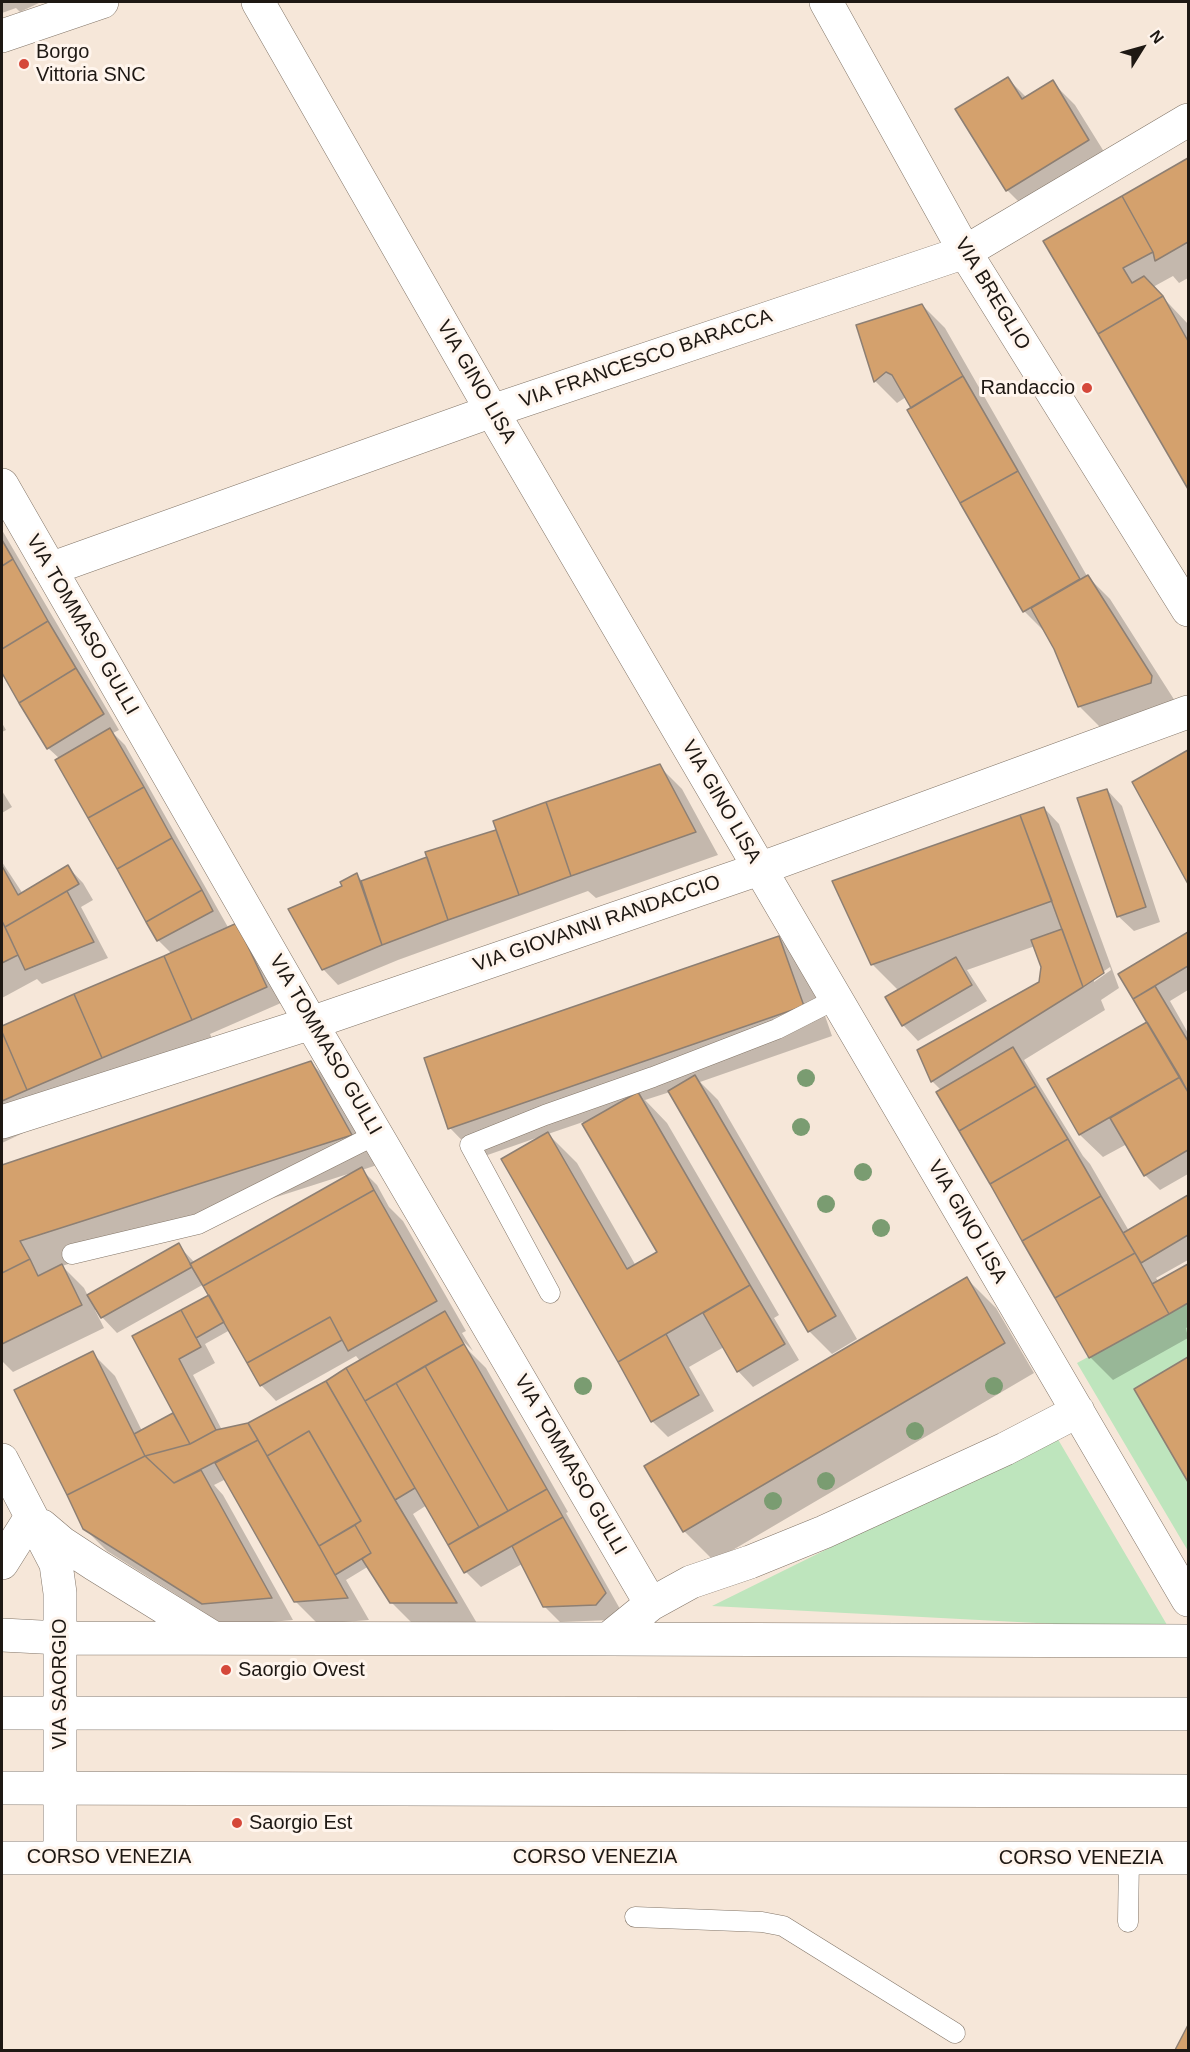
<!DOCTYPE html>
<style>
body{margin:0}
#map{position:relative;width:1190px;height:2052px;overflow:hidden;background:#f6e7d9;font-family:Arial,sans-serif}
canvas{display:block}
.frame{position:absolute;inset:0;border:3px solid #1e1813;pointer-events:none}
.north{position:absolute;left:1112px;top:18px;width:60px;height:60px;-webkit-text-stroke:4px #fff5ed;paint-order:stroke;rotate:53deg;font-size:16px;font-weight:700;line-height:24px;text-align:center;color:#1e1813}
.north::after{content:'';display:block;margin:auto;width:21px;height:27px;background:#1e1813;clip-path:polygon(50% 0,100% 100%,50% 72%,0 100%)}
</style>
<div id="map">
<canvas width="1190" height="2052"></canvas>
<div class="frame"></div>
<div class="north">N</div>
</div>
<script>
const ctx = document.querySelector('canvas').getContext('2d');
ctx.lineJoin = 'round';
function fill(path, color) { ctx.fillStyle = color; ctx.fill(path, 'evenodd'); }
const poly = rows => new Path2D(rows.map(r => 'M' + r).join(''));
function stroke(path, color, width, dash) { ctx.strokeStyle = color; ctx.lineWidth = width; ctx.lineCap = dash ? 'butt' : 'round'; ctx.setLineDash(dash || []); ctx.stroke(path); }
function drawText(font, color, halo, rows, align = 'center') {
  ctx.font = font + ' Arial,sans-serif'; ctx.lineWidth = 6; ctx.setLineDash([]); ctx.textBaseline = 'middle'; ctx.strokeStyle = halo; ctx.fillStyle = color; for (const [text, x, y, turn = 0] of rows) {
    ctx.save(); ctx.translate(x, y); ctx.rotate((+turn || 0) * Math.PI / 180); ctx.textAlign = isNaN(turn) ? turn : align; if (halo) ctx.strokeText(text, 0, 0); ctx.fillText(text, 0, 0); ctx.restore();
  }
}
fill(poly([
 [1188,1303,1188,1551,1077,1363],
 [1056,1436,1170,1630,712,1606]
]), '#bee5bd');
fill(poly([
 [2,2,41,2,20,12,16,8,2,13],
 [1008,79,1027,98,1052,82,1075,105,1111,163,1030,213,1007,190],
 [1188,158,1188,278,1179,283,1173,276,1153,287,1188,324,1188,486,1045,242],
 [922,305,945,328,1087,576,1110,599,1175,701,1102,729,1079,706,1056,649,1047,634,1024,611,906,397,897,403,875,381],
 [2,530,119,730,113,733,125,745,229,929,237,925,281,1003,210,1034,214,1043,2,1143,2,1028,172,954,158,940,60,759,48,748,2,668],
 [2,723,6,730,2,732],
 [1188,752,1188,880,1134,782],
 [659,766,682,789,718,855,596,898,588,891,398,960,338,985,323,969,343,887,357,875,363,882,429,858,427,853,498,831],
 [1107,790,1122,806,1160,922,1134,931,1118,916],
 [2,791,12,807,2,813],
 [1044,808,1059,824,1119,988,1101,1000,1105,1010,1024,1060,1083,1156,1090,1164,1129,1231,1188,1197,1188,1260,1156,1278,1159,1282,1188,1266,1188,1327,1186,1328,1188,1338,1113,1380,1090,1357,942,1091,932,1081,1040,983,1043,967,1035,946,967,970,987,1001,918,1041,903,1025,899,991,872,964],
 [1110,967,1111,970,1094,982,1094,978],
 [2,862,23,894,68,867,83,883,93,900,81,907,108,958,42,984,37,979,2,998],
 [1188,934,1188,990,1170,1001,1188,1033,1188,1174,1160,1190,1145,1175,1127,1144,1103,1157,1080,1135,1049,1080,1152,1028,1120,974],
 [779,937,808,967,832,1036,700,1082,718,1100,857,1339,832,1354,809,1331,670,1092,645,1100,667,1123,779,1315,774,1318,799,1360,753,1387,738,1371,724,1347,689,1367,714,1411,668,1437,652,1421,619,1361,539,1137,479,1158,450,1128],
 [583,1122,659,1253,636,1266,577,1163,548,1134],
 [311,1063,340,1092,380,1164,362,1170,377,1185,389,1207,403,1221,466,1331,462,1333,473,1351,462,1340,462,1344,486,1368,568,1512,566,1513,620,1609,611,1620,560,1622,545,1607,522,1564,481,1587,466,1572,427,1505,413,1514,478,1625,414,1625,391,1602,369,1566,346,1580,369,1620,318,1624,295,1601,226,1479,214,1485,223,1495,293,1620,226,1626,107,1551,84,1528,92,1353,115,1376,142,1431,175,1413,134,1337,211,1296,204,1284,117,1333,102,1317,97,1309,95,1310,104,1328,13,1372,2,1361,2,1167],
 [351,1173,195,1263,178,1245,88,1296,84,1288,62,1266],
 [230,1330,261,1385,276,1401,356,1356,361,1362,249,1424,222,1430,193,1375,215,1363,205,1344],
 [967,1279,996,1308,1034,1373,714,1561,684,1531,646,1467],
 [1188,1359,1188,1480,1136,1389]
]), '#0003');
const building = poly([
 [1008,77,1022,99,1053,80,1089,140,1006,191,955,109,1008,77],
 [1188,158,1188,242,1155,261,1153,252,1122,196,1188,158],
 [1122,196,1153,252,1123,268,1132,283,1144,276,1163,296,1098,334,1043,241,1122,196],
 [1163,296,1188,341,1188,489,1098,334,1163,296],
 [922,304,963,376,911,408,892,375,886,372,874,382,856,325,922,304],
 [963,376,1018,471,960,503,907,410,963,376],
 [1018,471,1080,579,1023,612,960,503,1018,471],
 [2,540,13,559,2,566,2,540],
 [13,559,48,621,2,649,2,566,13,559],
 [1088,575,1152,676,1151,683,1078,707,1054,649,1031,608,1088,575],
 [48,621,76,668,19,703,2,673,2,649,48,621],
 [76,668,104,714,47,749,19,703,76,668],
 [110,728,144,787,88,818,55,760,110,728],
 [1188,750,1188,884,1132,782,1188,750],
 [660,764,696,832,571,876,546,802,660,764],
 [144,787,172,838,117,869,88,818,144,787],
 [1107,789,1146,907,1117,917,1077,798,1107,789],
 [546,802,571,876,519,895,493,821,546,802],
 [1044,807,1104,973,1083,987,1020,815,1044,807],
 [1020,815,1052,901,871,965,832,881,1020,815],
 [496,830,519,895,448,920,425,852,496,830],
 [172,838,202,890,146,922,117,869,172,838],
 [427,857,448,920,382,945,361,881,427,857],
 [68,865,79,884,5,927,2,921,2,866,18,895,68,865],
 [357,873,382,945,322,970,288,909,342,886,340,882,357,873],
 [202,890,213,911,157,941,146,922,202,890],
 [67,891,94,942,25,970,5,927,67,891],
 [2,921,18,955,2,963,2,921],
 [237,923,267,987,192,1020,164,956,237,923],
 [1062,929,1083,987,931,1082,917,1050,1039,982,1041,967,1031,940,1062,929],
 [1188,932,1188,966,1133,999,1118,974,1188,932],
 [779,936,804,1006,448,1129,424,1058,779,936],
 [164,956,192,1020,102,1058,74,994,164,956],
 [956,957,972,985,902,1026,885,997,956,957],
 [1155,986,1188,1041,1188,1092,1133,999,1155,986],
 [74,994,102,1058,27,1090,2,1032,2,1026,74,994],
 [1147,1022,1180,1077,1079,1135,1047,1079,1147,1022],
 [2,1032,27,1090,2,1101,2,1032],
 [1013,1047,1036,1086,959,1131,936,1092,1013,1047],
 [311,1061,352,1135,20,1241,30,1259,2,1273,2,1165,311,1061],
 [695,1075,836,1316,808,1332,668,1091,695,1075],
 [1180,1077,1188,1092,1188,1150,1144,1176,1110,1118,1180,1077],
 [1036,1086,1068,1139,990,1184,959,1131,1036,1086],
 [638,1092,750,1285,618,1362,501,1159,548,1132,627,1269,657,1252,582,1124,638,1092],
 [1068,1139,1101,1196,1022,1241,990,1184,1068,1139],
 [362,1167,374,1190,203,1286,190,1264,362,1167],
 [374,1190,437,1301,348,1351,330,1317,247,1363,203,1286,374,1190],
 [1188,1195,1188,1235,1141,1263,1123,1233,1188,1195],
 [1101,1196,1135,1253,1055,1298,1022,1241,1101,1196],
 [179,1243,192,1267,101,1318,87,1295,179,1243],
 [1135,1253,1169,1314,1089,1358,1055,1298,1135,1253],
 [30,1259,38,1276,62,1264,82,1305,2,1344,2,1273,30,1259],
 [1188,1264,1188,1303,1169,1314,1152,1284,1188,1264],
 [967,1277,1005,1343,683,1532,644,1466,967,1277],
 [750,1285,785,1344,737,1372,703,1313,750,1285],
 [209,1295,224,1322,196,1338,181,1310,209,1295],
 [181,1310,201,1347,179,1359,216,1430,190,1444,132,1336,181,1310],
 [445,1311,464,1344,365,1401,346,1368,445,1311],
 [330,1317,342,1340,260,1386,247,1363,330,1317],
 [666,1334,699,1395,651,1422,618,1362,666,1334],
 [464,1344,547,1489,508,1511,425,1366,464,1344],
 [93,1351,145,1456,67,1495,14,1390,93,1351],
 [1188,1357,1188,1482,1134,1389,1188,1357],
 [425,1366,508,1511,479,1527,396,1383,425,1366],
 [346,1368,415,1488,395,1500,326,1381,346,1368],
 [326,1381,395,1500,457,1603,390,1603,362,1559,371,1553,355,1525,361,1521,309,1431,267,1456,248,1423,326,1381],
 [396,1383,479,1527,448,1545,365,1401,396,1383],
 [173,1413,190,1444,145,1456,134,1434,173,1413],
 [248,1423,258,1440,174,1483,145,1456,190,1444,216,1430,248,1423],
 [309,1431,361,1521,319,1546,267,1456,309,1431],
 [258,1440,319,1546,348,1598,294,1602,215,1463,258,1440],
 [145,1456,174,1483,201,1470,272,1598,202,1604,83,1529,67,1495,145,1456],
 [547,1489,563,1517,464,1573,448,1545,547,1489],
 [563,1517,606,1593,596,1605,543,1607,512,1546,563,1517],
 [355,1525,371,1553,335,1575,319,1546,355,1525],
 [1188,2025,1188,2050,1175,2050,1188,2025]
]);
fill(building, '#d4a16d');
stroke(building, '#8d7f73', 1.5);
const lane = poly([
 [72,1254,198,1224,377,1134],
 [550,1293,470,1145,545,1115,653,1077,777,1029,836,999],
 [635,1917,762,1922,783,1926,955,2033],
 [1128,1922,1129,1858]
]);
const street = poly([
 [258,2,492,411,1188,1600],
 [2,485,311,1023,651,1604],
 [50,569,492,411,965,252,1188,120],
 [2,1122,311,1023,759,869,1188,712],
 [2,1460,56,1564,60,1593,60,1858],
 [42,1526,62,1543,94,1564,212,1637],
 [2,1563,31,1517],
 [2,1635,60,1638,608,1639,651,1604,691,1582,750,1562,824,1532,1005,1449,1078,1411],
 [608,1639,1188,1641],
 [2,1858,1188,1858]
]);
const secondary = poly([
 [826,2,965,252,1188,610],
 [2,36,102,2]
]);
const primary = poly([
 [2,1713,1188,1714],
 [2,1788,1188,1791]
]);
stroke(lane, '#827568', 21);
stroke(street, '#827568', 34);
stroke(secondary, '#827568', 34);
stroke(primary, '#827568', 34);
stroke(lane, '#fff', 20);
stroke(street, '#fff', 33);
stroke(secondary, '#fff', 33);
stroke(primary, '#fff', 33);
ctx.fillStyle = '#7a9c71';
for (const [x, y] of [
 [806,1078],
 [801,1127],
 [863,1172],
 [826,1204],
 [881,1228],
 [583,1386],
 [994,1386],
 [915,1431],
 [826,1481],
 [773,1501]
]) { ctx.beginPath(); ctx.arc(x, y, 9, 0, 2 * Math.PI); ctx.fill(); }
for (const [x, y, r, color] of [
 [24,64,6,"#d5483a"],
 [1087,388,6,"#d5483a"],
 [226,1670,6,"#d5483a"],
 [237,1823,6,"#d5483a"]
]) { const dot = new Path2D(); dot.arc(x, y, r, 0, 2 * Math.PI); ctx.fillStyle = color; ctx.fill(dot); stroke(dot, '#fff5ed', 2); }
drawText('20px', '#1e1813', '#fff5ed', [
 ["Borgo",36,52],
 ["Vittoria SNC",36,75],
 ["Randaccio",1075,388,"right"],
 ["Saorgio Ovest",238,1670],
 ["Saorgio Est",249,1823]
], 'left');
drawText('20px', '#1e1813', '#fff5ed', [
 ["VIA BREGLIO",992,294,59],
 ["VIA FRANCESCO BARACCA",646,359,-19],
 ["VIA GINO LISA",476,382,60],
 ["VIA TOMMASO GULLI",82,625,60],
 ["VIA GINO LISA",721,802,60],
 ["VIA GIOVANNI RANDACCIO",597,924,-19],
 ["VIA TOMMASO GULLI",325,1045,60],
 ["VIA GINO LISA",967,1222,60],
 ["VIA TOMMASO GULLI",570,1465,60],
 ["VIA SAORGIO",60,1684,-90],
 ["CORSO VENEZIA",109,1857],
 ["CORSO VENEZIA",595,1857],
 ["CORSO VENEZIA",1081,1858]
]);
</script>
